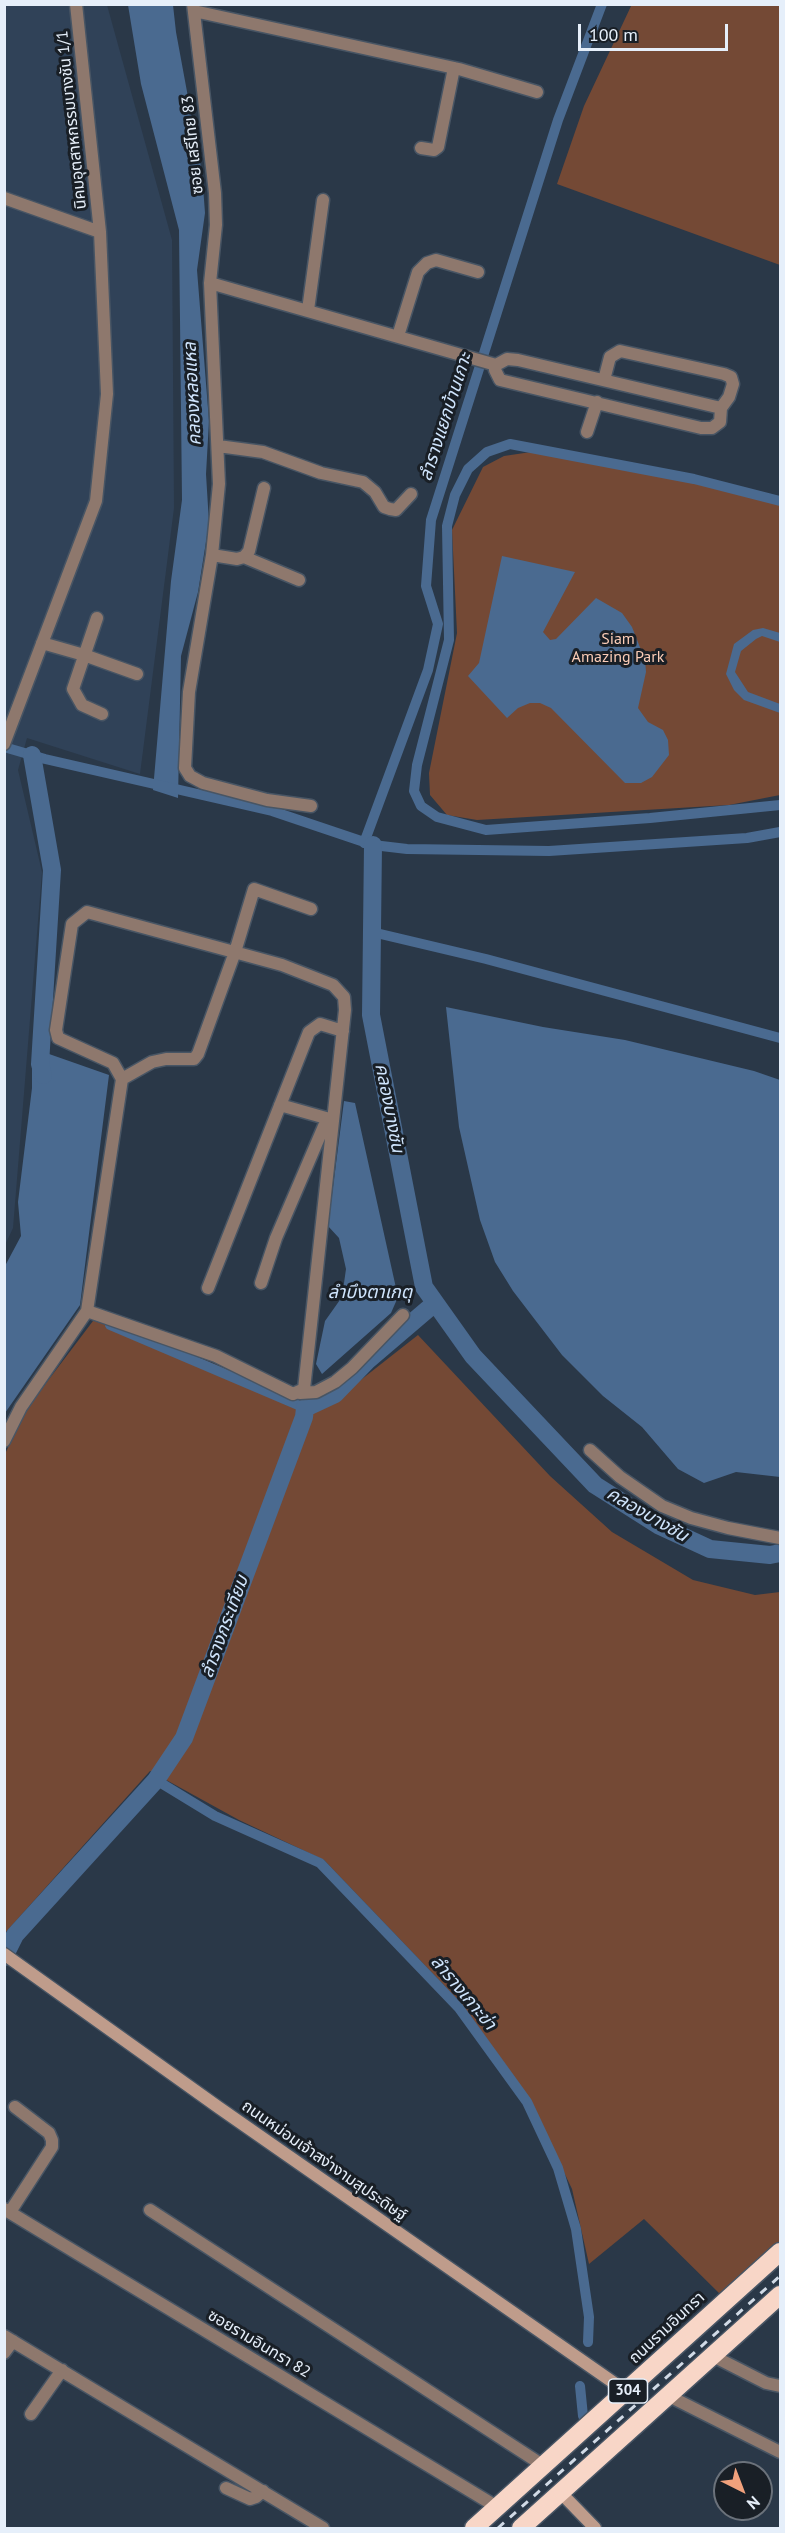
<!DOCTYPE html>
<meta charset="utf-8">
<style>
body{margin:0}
#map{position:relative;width:785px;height:2533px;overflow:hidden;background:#2a3848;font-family:"PT Sans",sans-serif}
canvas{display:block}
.frame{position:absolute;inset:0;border:6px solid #e6effa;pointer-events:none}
.north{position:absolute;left:713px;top:2461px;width:60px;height:60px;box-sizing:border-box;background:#191f26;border:2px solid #6b727b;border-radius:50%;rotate:138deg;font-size:16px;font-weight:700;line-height:24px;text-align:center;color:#e6effa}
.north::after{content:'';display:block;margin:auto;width:21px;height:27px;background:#f1a17c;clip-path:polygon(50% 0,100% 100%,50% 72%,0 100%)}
.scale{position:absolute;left:578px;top:24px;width:150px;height:27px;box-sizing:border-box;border:3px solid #e6effa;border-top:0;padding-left:8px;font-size:18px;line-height:21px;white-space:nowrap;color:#e6effa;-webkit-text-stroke:4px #191f26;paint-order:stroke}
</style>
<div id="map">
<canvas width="785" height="2533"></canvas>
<div class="frame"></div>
<div class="north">N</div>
<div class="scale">100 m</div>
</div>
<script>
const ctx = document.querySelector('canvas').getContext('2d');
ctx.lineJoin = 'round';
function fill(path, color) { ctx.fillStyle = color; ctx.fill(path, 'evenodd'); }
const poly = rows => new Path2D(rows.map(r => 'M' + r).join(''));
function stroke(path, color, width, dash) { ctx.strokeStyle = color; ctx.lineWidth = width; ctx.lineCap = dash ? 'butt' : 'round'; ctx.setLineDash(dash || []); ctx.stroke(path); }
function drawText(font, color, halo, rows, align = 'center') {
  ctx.font = font + ' "PT Sans","Noto Sans Thai",sans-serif'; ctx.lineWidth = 6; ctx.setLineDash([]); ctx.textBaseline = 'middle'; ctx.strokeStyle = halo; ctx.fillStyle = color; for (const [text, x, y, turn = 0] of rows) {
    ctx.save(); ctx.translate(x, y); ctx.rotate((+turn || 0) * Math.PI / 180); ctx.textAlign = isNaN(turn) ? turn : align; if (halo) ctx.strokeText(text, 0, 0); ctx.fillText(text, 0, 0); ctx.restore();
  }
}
fill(poly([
 [5,5,107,5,172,240,174,508,140,774,27,738,18,770,42,872,13,1228,5,1245]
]), '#304258');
fill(poly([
 [632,4,780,5,780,265,557,184,584,106],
 [531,452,780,499,780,795,729,805,477,820,447,815,430,795,429,773,457,633,452,530,483,467,504,456],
 [96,1317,234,1372,301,1405,334,1401,418,1335,550,1476,612,1532,693,1580,755,1595,780,1592,780,2243,722,2296,644,2219,589,2264,572,2189,527,2095,462,2004,324,1860,239,1820,150,1771,5,1933,5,1454,25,1411]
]), '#744935');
fill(poly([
 [128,5,173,5,176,32,202,173,205,213,197,270,209,421,206,474,209,523,198,592,181,656,178,798,153,790,171,581,182,500,179,230,141,84],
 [502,556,575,572,543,632,550,640,556,639,596,598,622,613,632,627,645,660,646,672,638,708,648,722,663,730,668,740,669,755,652,777,641,783,625,783,551,708,540,703,530,703,518,708,507,718,468,676,479,663],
 [763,628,780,633,780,642,762,636,756,639,741,651,735,672,748,692,780,704,780,713,744,700,734,690,726,674,734,644,753,630],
 [446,1007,543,1027,625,1040,754,1071,780,1080,780,1477,736,1472,704,1483,678,1469,642,1427,603,1396,562,1355,513,1291,495,1262,480,1220,459,1127],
 [32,1048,109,1075,80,1305,5,1413,5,1266,21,1236,18,1202,32,1088],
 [344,1101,355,1103,398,1297,391,1313,322,1374,316,1364,325,1321,342,1297,346,1269,339,1238,328,1226]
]), '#4a6a90');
stroke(poly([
 [780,501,694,479,510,444,487,452,468,469,455,495,447,526,449,640,417,765,414,791,421,806,437,817,486,830,650,818,780,805],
 [4,747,45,759,272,811,373,845,407,849,549,851,747,838,780,832],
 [364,843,428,670,438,624,426,586,431,520,558,120,602,4],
 [372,932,486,959,780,1038],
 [110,1325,305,1408],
 [156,1780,215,1816,320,1863,459,2008,527,2102,558,2168,576,2229,589,2317,588,2342],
 [580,2386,583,2416]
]), '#4a6a90', 10);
stroke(poly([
 [32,755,52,870,40,1064,43,1075],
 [373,845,371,1015,424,1287,473,1356,595,1485,658,1525,710,1549,770,1555,780,1553],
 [4,1957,15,1935,156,1780,184,1738,304,1417,305,1408,335,1394,367,1361,435,1303]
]), '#4a6a90', 18);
const street = poly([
 [193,4,215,193,216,225,210,283,219,484,212,555,189,692,185,768,190,776,203,783,267,800,311,806],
 [194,11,459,69,537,92],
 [421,148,434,150,438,147,454,68],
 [4,198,100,232],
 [210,283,496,365,507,359,518,360,721,408],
 [308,310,323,200],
 [398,336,418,272,427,263,436,260,478,272],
 [496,365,495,370,500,380,701,428,712,428,720,422,721,408,729,397,733,384,731,377,724,374,620,351,610,357,604,380],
 [587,432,597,402],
 [218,446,263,452,321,473,363,482,375,492,384,507,390,509,396,510,411,494],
 [212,555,237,559,244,557,249,551,264,488],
 [244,557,299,580],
 [97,618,73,689,82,705,102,714],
 [42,643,84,655,137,674],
 [4,744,96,501,107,394,100,232,76,4],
 [122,1079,152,1062,166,1059,194,1059,198,1054,235,952,254,889,311,909],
 [280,1105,333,1120],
 [261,1283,276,1238,327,1119],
 [208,1288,309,1032,320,1024,343,1031],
 [300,1393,316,1392,335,1382,352,1368,403,1315],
 [4,1441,21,1407,87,1311,122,1079,113,1063,58,1038,56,1030,72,924,87,912,282,965,333,985,344,997,345,1010,304,1389,293,1394,216,1356,87,1311],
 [590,1450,620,1477,662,1506,691,1518,728,1528,780,1538],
 [4,2209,497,2507],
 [150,2210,544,2466],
 [10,2212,52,2147,52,2140,49,2133,15,2107],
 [4,2336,323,2528],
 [4,2353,13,2341],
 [713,2356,766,2383,780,2386],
 [669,2396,780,2452],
 [31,2414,62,2370],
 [226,2488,250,2499,256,2497,263,2491]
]);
const secondary = poly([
 [4,1954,218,2107,627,2392],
 [561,2493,595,2528]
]);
const highway = poly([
 [474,2528,780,2252],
 [521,2528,780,2295]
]);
stroke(street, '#485564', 15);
stroke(secondary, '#485564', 15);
stroke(highway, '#485564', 21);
stroke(street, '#8e786d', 12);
stroke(secondary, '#bf9c8b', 12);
stroke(highway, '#f8d6c7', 18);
stroke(poly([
 [498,2528,780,2276]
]), '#d1dae6', 3, [8, 8]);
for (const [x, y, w] of [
 [628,2391,39]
]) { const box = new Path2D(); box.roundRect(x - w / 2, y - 12, w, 24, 4.5); ctx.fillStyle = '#191f26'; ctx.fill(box); stroke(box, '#e6effa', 1.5); }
drawText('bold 15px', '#e6effa', null, [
 ["304",628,2391]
]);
drawText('16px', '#e6effa', '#191f26', [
 ["นิคมอุตสาหกรรมบางชัน 1/1",72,120,-96],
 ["ซอย เสรีไทย 83",193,145,-96],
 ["ถนนหม่อมเจ้าสง่างามสุประดิษฐ์",324,2161,35],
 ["ถนนรามอินทรา",667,2328,-43],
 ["ซอยรามอินทรา 82",259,2344,31]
]);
drawText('16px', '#fccdb7', '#191f26', [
 ["Siam",618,639],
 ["Amazing Park",618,657]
]);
drawText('italic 18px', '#d0e5fd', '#191f26', [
 ["คลองหลอแหล",193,394,-93],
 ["ลำรางแยกบ้านเกาะ",446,417,-72],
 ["คลองบางชัน",389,1108,79],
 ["ลำบึงตาเกตุ",370,1293],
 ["คลองบางชัน",647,1515,30],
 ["ลำรางกระเทียม",225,1627,-70],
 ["ลำรางเกาะข่า",463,1993,50]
]);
</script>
